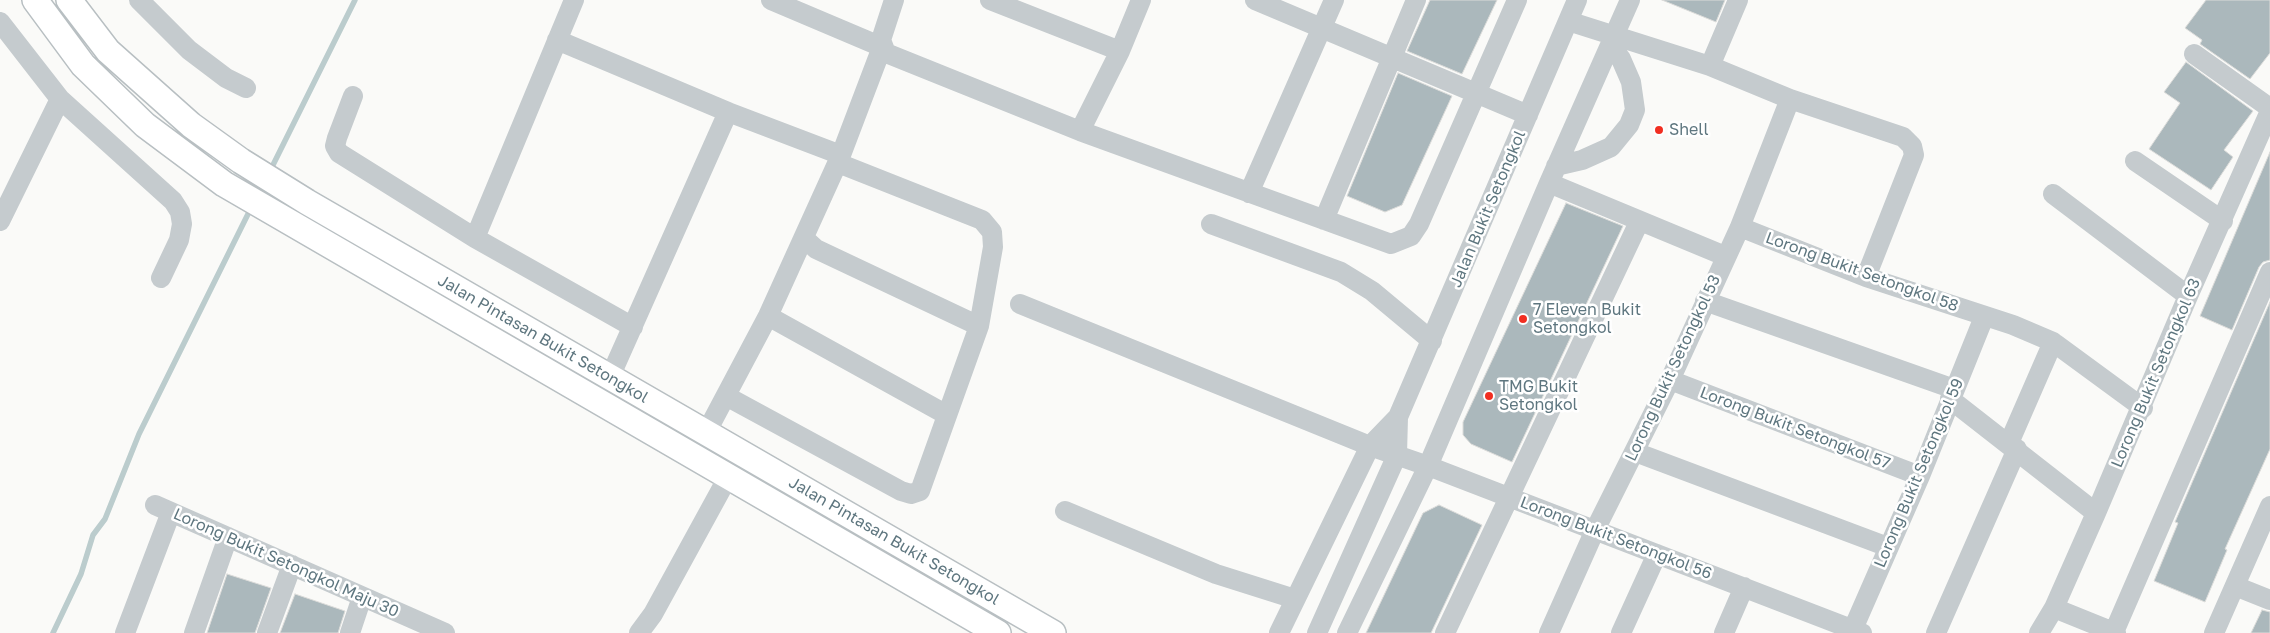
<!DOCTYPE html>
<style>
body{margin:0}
canvas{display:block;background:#fafaf8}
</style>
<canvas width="2270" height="633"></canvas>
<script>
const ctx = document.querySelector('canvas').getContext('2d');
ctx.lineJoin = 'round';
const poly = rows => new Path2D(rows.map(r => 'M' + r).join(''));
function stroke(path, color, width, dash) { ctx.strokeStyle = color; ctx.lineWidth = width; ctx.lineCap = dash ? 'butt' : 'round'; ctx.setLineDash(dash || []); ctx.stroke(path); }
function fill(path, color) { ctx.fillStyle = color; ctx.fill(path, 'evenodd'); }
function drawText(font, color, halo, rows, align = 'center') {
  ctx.font = font + ' "Golos Text",sans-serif'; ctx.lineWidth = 5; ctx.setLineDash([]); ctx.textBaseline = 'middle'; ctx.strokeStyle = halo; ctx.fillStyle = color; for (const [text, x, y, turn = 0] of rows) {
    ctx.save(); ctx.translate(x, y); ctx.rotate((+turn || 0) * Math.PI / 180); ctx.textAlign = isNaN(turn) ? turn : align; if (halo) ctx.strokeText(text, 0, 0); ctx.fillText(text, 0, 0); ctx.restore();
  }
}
stroke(poly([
 [269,173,355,0],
 [53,633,81,574,93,535,105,519,139,434,251,208]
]), '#bbcccd', 5.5);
const building = poly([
 [1430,0,1497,0,1462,74,1407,51,1430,0],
 [1662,0,1725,0,1716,22,1662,0],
 [2206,0,2270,0,2270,53,2250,79,2200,44,2202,40,2185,28,2206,0],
 [2186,62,2253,111,2224,150,2233,157,2211,190,2149,149,2180,103,2164,92,2186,62],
 [1398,73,1452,96,1402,205,1385,212,1347,196,1398,73],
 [2270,152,2270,260,2263,262,2259,267,2232,330,2200,316,2270,152],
 [1566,203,1623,226,1512,462,1471,444,1463,435,1463,422,1566,203],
 [2270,302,2270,449,2225,549,2227,550,2205,602,2154,581,2178,523,2175,522,2270,302],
 [1439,505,1482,525,1431,633,1366,633,1423,513,1439,505],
 [227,574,271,588,255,633,207,633,227,574],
 [295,594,345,611,338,633,280,633,295,594],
 [2262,610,2270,612,2270,633,2251,633,2262,610]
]);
fill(building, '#abb8bc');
stroke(building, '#dcdcda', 1);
const major = poly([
 [35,0,83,65,145,125,224,184,998,633],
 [69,0,108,51,191,125,241,161,307,202,1053,633]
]);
stroke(major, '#b8bfc2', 28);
stroke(poly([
 [139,0,189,50,226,78,246,88],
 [771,0,882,47],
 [894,0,881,40,886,53,1080,131,1391,244,1411,236,1419,224,1517,0],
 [990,0,1120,51],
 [1255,0,1528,115],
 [1568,21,1710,66,1790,99,1903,137,1912,146,1914,155,1866,277],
 [0,22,60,99,173,201,180,212,182,224,179,240,161,278],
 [557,40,728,112,841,155],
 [2194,54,2270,108],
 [1710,66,1738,0],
 [353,96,337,138,335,146,339,153,475,238,633,327],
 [1080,131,1120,51,1141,0],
 [2135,161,2223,221],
 [1556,166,1582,160,1611,147,1629,125,1635,110,1631,82,1621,59,1610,45],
 [1549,183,1725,256],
 [1249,193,1334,0],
 [2053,194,2188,296],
 [1324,220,1416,0],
 [0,221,60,99],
 [1211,224,1341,272,1372,291,1432,341],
 [1740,227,1866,277,2013,325,2053,342,2143,408],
 [475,238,574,0],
 [804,238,816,249,979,326],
 [1705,301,1954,389],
 [1020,304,1370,446,1428,466,1862,633],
 [768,316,947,415],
 [610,377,728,112],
 [1670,380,1920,476],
 [726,396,901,491,911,494,920,491,979,326,993,247,992,232,982,220,838,163],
 [1950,399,2096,513],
 [706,433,768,316,841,155,882,47],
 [2009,443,2053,342],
 [1635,452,1888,547],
 [155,505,445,633],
 [1065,511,1216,574,1295,599],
 [2235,586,2270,600],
 [2054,608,2116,633],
 [1853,629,1920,476,1984,317],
 [2114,632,2270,272],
 [125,633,171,512],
 [194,633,228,537],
 [267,633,292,565],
 [350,633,362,597],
 [639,633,653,614,728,477],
 [1279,633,1370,446,1398,417],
 [1317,633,1397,455,1398,417,1577,0],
 [1347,633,1428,466,1549,183,1630,0],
 [1445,633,1639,222],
 [1549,633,1595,530,1670,380,1740,227,1790,99],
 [1621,633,1657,554],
 [1724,633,1744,587],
 [1936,633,2017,449],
 [2039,633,2054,608,2096,513,2188,296,2270,111],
 [2214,633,2270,506]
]), '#c5cbce', 20);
stroke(major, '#fff', 25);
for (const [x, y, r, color] of [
 [1659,130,5,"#f12e21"],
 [1523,319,5,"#f12e21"],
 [1489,396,5,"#f12e21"]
]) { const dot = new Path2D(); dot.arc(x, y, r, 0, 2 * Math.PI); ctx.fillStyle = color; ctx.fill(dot); stroke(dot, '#fff', 2); }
drawText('16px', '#5e767f', '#fff', [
 ["Shell",1669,130],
 ["7 Eleven Bukit",1533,310],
 ["Setongkol",1533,328],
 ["TMG Bukit",1499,387],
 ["Setongkol",1499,405]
], 'left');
drawText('16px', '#5e767f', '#fff', [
 ["Jalan Bukit Setongkol",1488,209,-67],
 ["Lorong Bukit Setongkol 58",1862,272,20],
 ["Jalan Pintasan Bukit Setongkol",543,339,30],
 ["Lorong Bukit Setongkol 53",1673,368,-65],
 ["Lorong Bukit Setongkol 63",2156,373,-67],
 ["Lorong Bukit Setongkol 57",1795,428,21],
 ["Lorong Bukit Setongkol 59",1919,473,-67],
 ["Lorong Bukit Setongkol 56",1616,538,21],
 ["Jalan Pintasan Bukit Setongkol",894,541,30],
 ["Lorong Bukit Setongkol Maju 30",286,563,24]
]);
</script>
